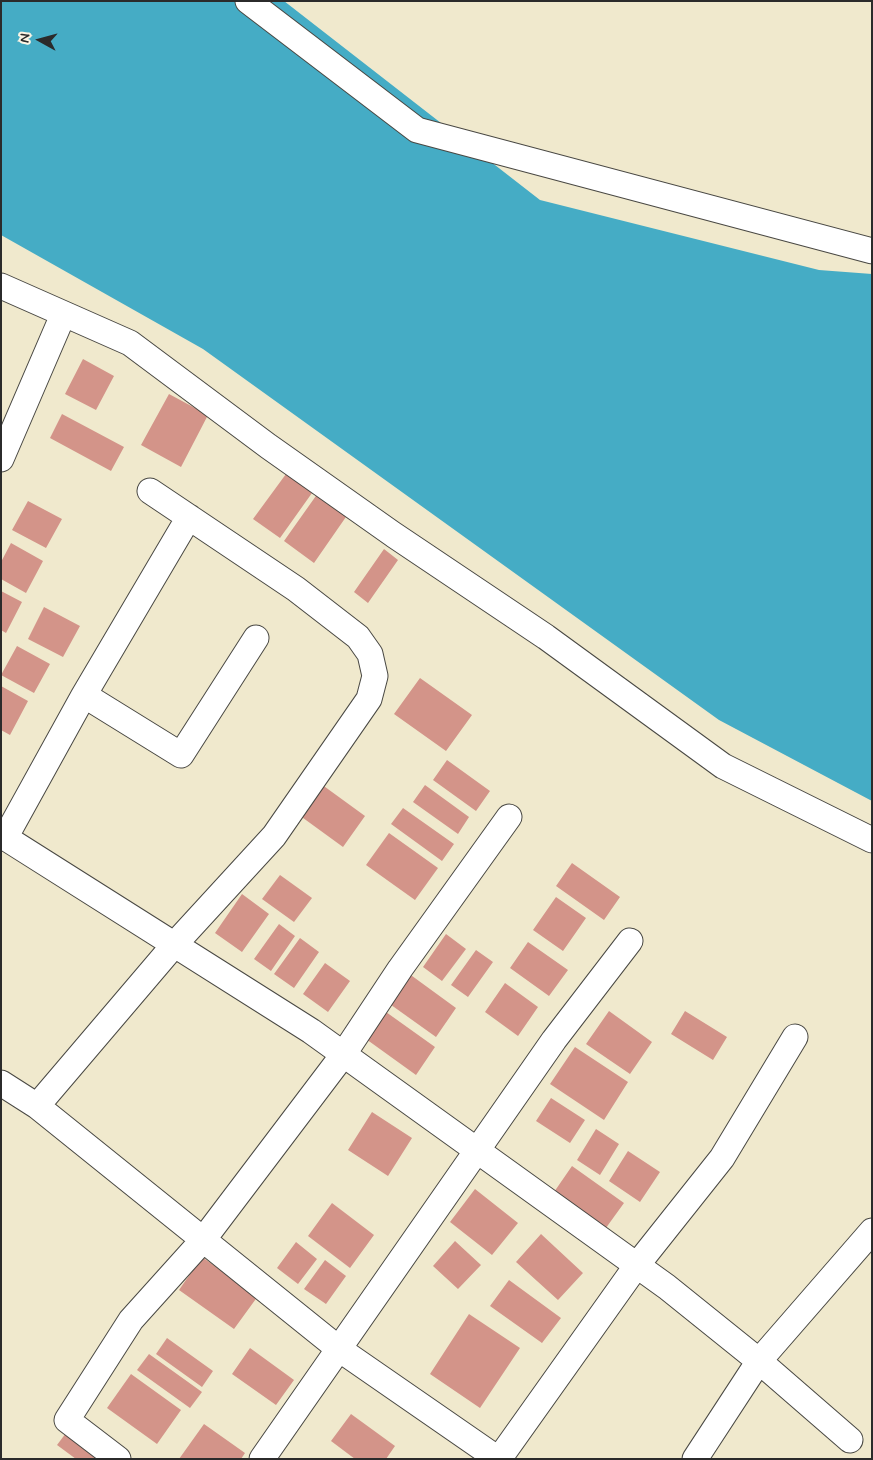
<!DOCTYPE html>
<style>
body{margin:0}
#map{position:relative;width:873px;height:1460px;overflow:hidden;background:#f0e9cd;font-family:Mynerve,sans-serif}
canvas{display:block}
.frame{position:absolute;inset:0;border:2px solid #2b2b2b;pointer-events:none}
.north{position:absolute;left:15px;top:15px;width:50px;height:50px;-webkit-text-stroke:4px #fcf5e5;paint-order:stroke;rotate:277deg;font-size:14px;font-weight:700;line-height:20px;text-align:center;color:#2b2b2b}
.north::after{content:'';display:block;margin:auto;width:18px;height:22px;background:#2b2b2b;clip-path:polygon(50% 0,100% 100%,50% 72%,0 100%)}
</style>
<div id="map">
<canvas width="873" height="1460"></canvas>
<div class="frame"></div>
<div class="north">N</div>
</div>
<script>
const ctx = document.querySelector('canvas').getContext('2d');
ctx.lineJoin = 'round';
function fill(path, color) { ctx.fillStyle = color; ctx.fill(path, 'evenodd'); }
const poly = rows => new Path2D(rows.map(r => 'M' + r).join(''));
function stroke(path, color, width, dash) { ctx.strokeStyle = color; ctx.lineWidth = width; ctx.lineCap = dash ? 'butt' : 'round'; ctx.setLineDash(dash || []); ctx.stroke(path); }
fill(poly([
 [1,1,284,1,540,200,819,270,872,274,872,801,719,720,203,349,1,235]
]), '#45acc5');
fill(poly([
 [83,359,114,376,96,410,65,394],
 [169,394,208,415,181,467,141,445],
 [62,414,124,447,111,471,50,438],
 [286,474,312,493,280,538,253,519],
 [318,493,348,514,314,563,284,541],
 [28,501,62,519,46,548,12,530],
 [11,543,43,561,26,593,1,579,1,562],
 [384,549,398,560,368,603,354,592],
 [1,591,22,602,6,633,1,630],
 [44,607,80,626,63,657,28,639],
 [17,646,50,664,34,693,1,675],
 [420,678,472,715,446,751,394,714],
 [1,686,28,701,10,735,1,730],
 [447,760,490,791,476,811,433,780],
 [321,784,365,816,343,847,299,815],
 [425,785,469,817,458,834,413,802],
 [403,808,454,844,442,861,391,824],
 [389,833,438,868,415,900,366,865],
 [572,863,620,897,604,920,556,886],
 [280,875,312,898,294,922,262,899],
 [242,894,269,914,242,952,215,933],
 [556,897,586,918,563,951,533,930],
 [279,924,295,936,271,971,254,959],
 [446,934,466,949,442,981,423,967],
 [300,938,319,952,294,988,274,974],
 [528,942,568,970,549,996,510,968],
 [476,950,493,962,468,997,451,985],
 [325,963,350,981,328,1012,303,994],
 [408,973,456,1008,436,1037,387,1002],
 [505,983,538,1007,518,1036,485,1012],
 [609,1011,652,1042,630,1074,586,1044],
 [685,1011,727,1037,713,1060,671,1034],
 [386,1012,435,1047,416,1075,366,1039],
 [575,1047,628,1082,604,1120,550,1084],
 [551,1098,585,1120,570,1143,536,1121],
 [372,1112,412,1138,388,1176,348,1150],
 [596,1129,619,1144,600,1175,577,1160],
 [628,1151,660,1172,640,1202,609,1181],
 [572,1166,624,1203,603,1232,552,1195],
 [475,1189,518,1223,492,1255,450,1222],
 [332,1203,374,1235,350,1268,308,1236],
 [541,1234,583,1273,558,1300,516,1262],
 [455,1241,481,1265,458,1289,433,1266],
 [296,1242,317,1259,298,1284,277,1268],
 [202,1257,258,1296,234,1329,179,1290],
 [325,1260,346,1276,326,1304,304,1289],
 [509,1280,561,1318,542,1343,490,1306],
 [469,1314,520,1348,480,1408,430,1374],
 [167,1338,213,1371,202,1387,156,1354],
 [250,1348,294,1380,276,1405,232,1374],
 [149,1354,202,1392,190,1408,137,1370],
 [131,1374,181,1410,157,1444,107,1408],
 [351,1414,395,1446,386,1459,355,1459,331,1441],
 [204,1424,245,1453,241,1459,179,1459],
 [69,1429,99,1450,93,1459,76,1459,57,1445]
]), '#d39489');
const minor = poly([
 [248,1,417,130,872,251],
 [1,286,130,343,268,446,394,535,546,637,723,766,872,840],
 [1,459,63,315],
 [150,491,296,589,358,637,370,654,375,676,369,699,274,836,174,945,37,1106,339,1349,498,1459],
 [84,695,181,755,256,638],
 [1,835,311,1031,667,1287,759,1361,695,1459],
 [5,838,84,695,189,517],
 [1,1083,37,1106],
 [850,1440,759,1361,872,1231],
 [118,1459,67,1420,131,1320,203,1240,343,1055,400,969,509,817],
 [262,1459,554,1040,630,941],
 [499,1459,637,1265,722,1158,795,1037]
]);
stroke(minor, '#494843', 27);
stroke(minor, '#fff', 25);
</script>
